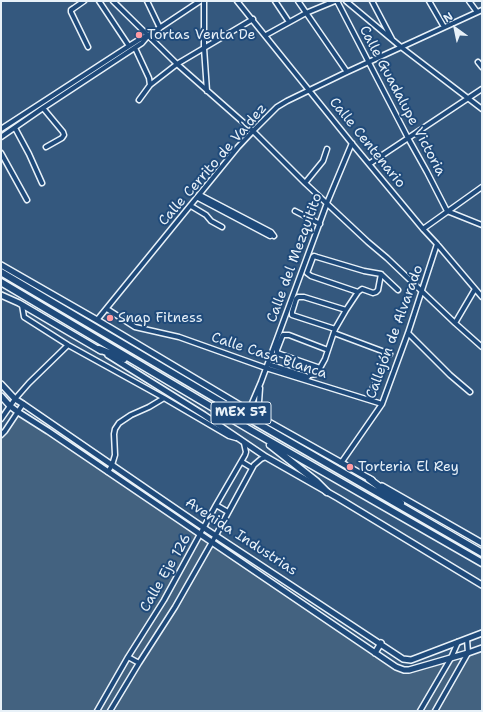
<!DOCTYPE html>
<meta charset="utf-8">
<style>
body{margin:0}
#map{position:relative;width:483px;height:712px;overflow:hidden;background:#34587e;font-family:"Shantell Sans",sans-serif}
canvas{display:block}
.frame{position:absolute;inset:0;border:2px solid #e8f1f8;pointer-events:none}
.north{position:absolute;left:435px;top:8px;width:40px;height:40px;-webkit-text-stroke:3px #1f4a7a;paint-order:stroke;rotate:327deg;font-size:11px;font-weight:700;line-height:16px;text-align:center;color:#e8f1f8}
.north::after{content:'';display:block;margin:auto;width:14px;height:18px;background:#e8f1f8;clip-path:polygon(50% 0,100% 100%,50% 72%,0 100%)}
</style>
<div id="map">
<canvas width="483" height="712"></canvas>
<div class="frame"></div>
<div class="north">N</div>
</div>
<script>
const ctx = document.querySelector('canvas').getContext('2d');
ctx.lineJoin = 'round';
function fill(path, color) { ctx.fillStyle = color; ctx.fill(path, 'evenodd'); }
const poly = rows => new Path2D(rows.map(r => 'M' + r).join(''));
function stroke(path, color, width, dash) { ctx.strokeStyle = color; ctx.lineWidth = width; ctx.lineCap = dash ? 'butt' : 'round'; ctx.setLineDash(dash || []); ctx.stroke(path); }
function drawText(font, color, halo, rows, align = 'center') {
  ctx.font = font + ' "Shantell Sans",sans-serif'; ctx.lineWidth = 4; ctx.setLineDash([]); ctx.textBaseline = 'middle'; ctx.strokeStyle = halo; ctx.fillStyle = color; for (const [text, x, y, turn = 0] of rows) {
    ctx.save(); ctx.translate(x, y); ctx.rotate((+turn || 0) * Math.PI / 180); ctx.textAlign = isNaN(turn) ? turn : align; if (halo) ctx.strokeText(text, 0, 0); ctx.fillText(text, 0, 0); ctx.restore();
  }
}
fill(poly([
 [21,412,403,672,482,649,482,711,1,711,1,437]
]), '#436280');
const minor = poly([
 [84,1,74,8,71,10,71,12,88,47],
 [99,1,129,46],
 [113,1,177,64,253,131,305,183,368,242,387,258,455,323,482,347],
 [147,1,160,28],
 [204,1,204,48,207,91],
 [237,1,354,146,423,229,437,244,482,297],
 [275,1,289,22],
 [298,1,347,72],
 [337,1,408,138,427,172,447,211,482,225],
 [346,1,401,47,482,109],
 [372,1,392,39],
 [429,1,444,27],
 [469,1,477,12],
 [266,35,306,13,335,1],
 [135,48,149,78,150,85],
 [478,62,482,67],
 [139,100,150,85,177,64,253,19],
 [43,108,63,132,64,135,62,138,46,147],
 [15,128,29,154,42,183],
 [1,129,129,46,140,39,149,35,200,1],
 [1,137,43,108,142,43,147,37],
 [1,153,27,200],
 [369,164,482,89],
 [305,183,323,161,327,149],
 [200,195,271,232,274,236],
 [198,198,270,236,273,235],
 [191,206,206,215,211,221,222,227],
 [295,211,320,224],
 [423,229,482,187],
 [358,292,311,276,307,273,313,257,314,256,317,257,364,271,381,274,398,290],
 [22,305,24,317,68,345,164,398,229,436,236,438],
 [107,309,135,327,179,337,266,368,382,404],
 [97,320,238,147,253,131,277,107,287,101,347,72,482,10],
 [455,323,475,289],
 [335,329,292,315,292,312,296,299,298,297,304,297,346,310],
 [334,333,390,354],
 [408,333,450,375,470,392],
 [268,364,308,377],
 [320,368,277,353,277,350,282,337,283,335,289,335,328,350],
 [310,375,316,374,318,370,320,368,325,359,335,329,346,310,358,292,362,289,373,293,376,292,378,290,381,274],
 [373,387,378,380,385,358,384,352],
 [249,410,261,382,327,203,352,143],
 [258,416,260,388],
 [1,419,15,399,29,383,68,345],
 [1,435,5,431,23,404],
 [242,462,252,468],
 [341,463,382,404,408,333,437,244],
 [108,472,112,465,115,455,114,434,115,429,119,423,131,415,149,407,164,398],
 [216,505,228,512],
 [128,657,139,663],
 [97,711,128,657,164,600,216,505,245,455,246,452,244,443],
 [110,711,139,663,175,607,216,535,254,465,261,459,266,457],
 [420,711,451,658,458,642],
 [435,711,468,653,467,639]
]);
const major = poly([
 [1,265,97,320,258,416,372,480],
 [1,295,19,303,101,351],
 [108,355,204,415,266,457,338,498,482,585],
 [1,384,15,399,23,404,160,498,204,528,403,659,411,660,419,657,482,633],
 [1,396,10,406,18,412,48,431,396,667,404,670,409,670,468,653,482,648],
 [382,486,482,543],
 [375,653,381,643]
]);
const highway = poly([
 [1,272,257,423,482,553],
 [1,282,252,431,482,563],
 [99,349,124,359],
 [229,403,247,409],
 [270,445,316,481,327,492],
 [369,479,401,503]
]);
stroke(minor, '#e8f1f8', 7);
stroke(major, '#e8f1f8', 8);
stroke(highway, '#e8f1f8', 9);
stroke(minor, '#1f4a7a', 4);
stroke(major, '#1f4a7a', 5);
stroke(highway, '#1f4a7a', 6);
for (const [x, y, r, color] of [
 [139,35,4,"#ff9aa2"],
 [110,318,4,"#ff9aa2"],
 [350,467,4,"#ff9aa2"]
]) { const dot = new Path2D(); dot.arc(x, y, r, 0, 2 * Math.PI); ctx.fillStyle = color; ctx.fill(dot); stroke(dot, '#1f4a7a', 1.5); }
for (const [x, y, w] of [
 [241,413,60]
]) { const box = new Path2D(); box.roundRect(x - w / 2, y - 11, w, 22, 3); ctx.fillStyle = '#1f4a7a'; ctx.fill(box); stroke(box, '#e8f1f8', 1); }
drawText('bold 13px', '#e8f1f8', null, [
 ["MEX 57",241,413]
]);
drawText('14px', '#e8f1f8', '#1f4a7a', [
 ["Tortas Venta De",147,35],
 ["Snap Fitness",118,318],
 ["Torteria El Rey",358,467]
], 'left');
drawText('14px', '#e8f1f8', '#1f4a7a', [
 ["Calle Guadalupe Victoria",402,101,62],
 ["Calle Centenario",367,143,51],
 ["Calle Cerrito de Valdez",213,165,-49],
 ["Calle del Mezquitito",295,258,-70],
 ["Callejón de Alvarado",395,332,-70],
 ["Calle Casa Blanca",269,356,18],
 ["Avenida Industrias",241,537,33],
 ["Calle Eje 126",166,573,-60]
]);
</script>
